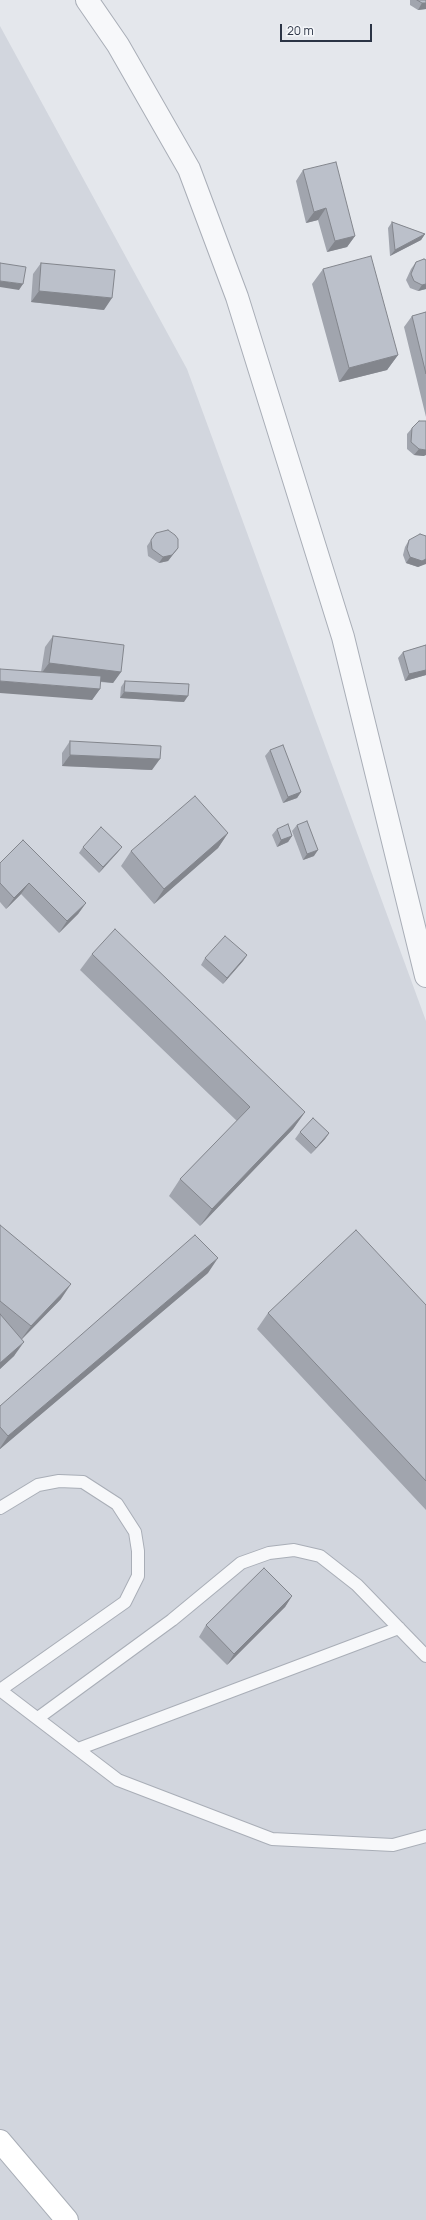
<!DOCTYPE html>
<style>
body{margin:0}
#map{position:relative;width:426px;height:2220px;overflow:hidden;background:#e4e7ec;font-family:Manrope,sans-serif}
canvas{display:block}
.scale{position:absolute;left:280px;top:24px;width:92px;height:18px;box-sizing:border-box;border:2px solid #2b3445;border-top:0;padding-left:5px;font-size:12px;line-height:14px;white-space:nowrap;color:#2b3445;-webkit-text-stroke:3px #f4f6f9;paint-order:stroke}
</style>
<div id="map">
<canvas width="426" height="2220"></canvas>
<div class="scale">20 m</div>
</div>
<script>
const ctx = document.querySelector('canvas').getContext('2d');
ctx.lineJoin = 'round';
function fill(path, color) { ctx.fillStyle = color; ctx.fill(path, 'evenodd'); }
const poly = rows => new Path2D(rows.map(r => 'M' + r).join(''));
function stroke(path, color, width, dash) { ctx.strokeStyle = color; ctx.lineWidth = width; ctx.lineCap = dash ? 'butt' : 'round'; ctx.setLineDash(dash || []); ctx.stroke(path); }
fill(poly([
 [0,26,187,369,426,1021,426,2220,0,2220]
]), '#d2d6de');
const service = poly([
 [0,1508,38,1485,59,1481,83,1482,117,1504,135,1532,138,1551,138,1576,125,1602,0,1690],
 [0,1690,118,1780,272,1839,393,1845,426,1836],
 [38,1718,172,1620,241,1563,269,1553,294,1550,320,1556,357,1585,426,1656],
 [78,1749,399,1628]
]);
const minor = poly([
 [87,0,118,45,189,169,237,297,343,637,426,976]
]);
const secondary = poly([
 [0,2141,67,2220]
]);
stroke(service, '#a9aeb7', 14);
stroke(minor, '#a9aeb7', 24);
stroke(secondary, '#a9aeb7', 24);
stroke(service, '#f7f8fa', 12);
stroke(minor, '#f7f8fa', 22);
stroke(secondary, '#fff', 22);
fill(poly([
 [410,0,426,0,426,9,418,10,410,5],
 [303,170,355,236,347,247,327,252,318,220,306,223,296,181],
 [392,222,425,234,421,240,390,256,388,228],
 [426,260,426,289,418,291,410,288,406,280,411,269,416,262],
 [41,263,104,310,31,302,33,274],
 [323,269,398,355,387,370,339,382,312,284],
 [426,312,426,417,404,327,412,316],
 [412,428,424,456,414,455,407,449,407,434],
 [156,533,178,548,168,561,159,563,148,556,147,546],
 [426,536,426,563,418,567,406,563,403,555,405,547,409,540],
 [53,636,121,672,113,683,100,682,100,689,92,700,41,672,45,647],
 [426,645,426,675,405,681,398,658,403,652],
 [125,681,184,702,120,698,121,687],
 [70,741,152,770,62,766,62,753],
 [270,750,301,792,297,798,283,803,265,756],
 [297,825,314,856,303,860,292,831],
 [277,829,292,836,288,842,277,847,272,835],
 [228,833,218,848,154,904,121,866,131,851],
 [83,847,122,847,117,853,99,873,79,853],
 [0,863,86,903,78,914,59,933,21,894,6,909,0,902],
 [92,954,305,1112,293,1129,200,1226,169,1196,180,1179,237,1121,80,970],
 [247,955,243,961,223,984,201,965,205,958],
 [300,1132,329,1133,325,1139,311,1154,295,1139],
 [0,1225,61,1299,22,1339,14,1356,0,1369],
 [208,1273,0,1449,0,1406],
 [426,1305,426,1510,257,1329,268,1313],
 [292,1596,285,1607,227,1665,199,1637,206,1625]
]), '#a1a5ae');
fill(poly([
 [422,3,426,3,426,9,418,10],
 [326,208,318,220,306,223,314,212],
 [425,234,421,240,390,256,395,250],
 [355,236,347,247,327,252,335,241],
 [0,281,23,284,19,290,0,287],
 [426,284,426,289,418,291,422,285],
 [39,291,112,298,104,310,31,302],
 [398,355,387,370,339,382,349,368],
 [419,449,426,450,426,455,424,456,414,455],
 [178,548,168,561,159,563,163,557],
 [410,557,426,559,426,564,418,567,406,563],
 [49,663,121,672,113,683,41,674],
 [426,670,426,675,405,681,409,674],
 [0,681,100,689,92,700,0,693],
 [124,692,188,696,184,702,120,698],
 [70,755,160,759,152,770,62,766],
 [301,792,297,798,283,803,288,797],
 [228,833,218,848,154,904,164,889],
 [292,836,288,842,277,847,281,840],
 [122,847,117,853,99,873,103,867],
 [318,850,314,856,303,860,307,854],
 [29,883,21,894,6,909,14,898],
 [86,903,78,914,59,933,67,921],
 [247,955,243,961,223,984,227,978],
 [305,1112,293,1129,200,1226,212,1209],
 [329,1133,325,1139,311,1154,316,1148],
 [218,1258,208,1273,0,1449,0,1448,8,1436],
 [71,1284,61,1299,20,1341,31,1326],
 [24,1342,14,1356,0,1369,0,1363],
 [292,1596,285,1607,227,1665,234,1654]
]), '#83868d');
const building = poly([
 [417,0,426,0,426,3,422,3,417,0],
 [336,162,355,236,335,241,326,208,314,212,303,170,336,162],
 [392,222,425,234,395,250,392,222],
 [371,256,398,355,349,368,323,269,371,256],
 [424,259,426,260,426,284,422,285,414,281,411,274,416,262,424,259],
 [0,263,26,267,23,284,0,281,0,263],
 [41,263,115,270,112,298,39,291,41,263],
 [426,312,426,374,412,316,426,312],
 [419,421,426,421,426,450,419,449,411,442,412,428,419,421],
 [168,530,175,535,178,539,178,548,172,555,163,557,152,549,151,540,156,533,168,530],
 [420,534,426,536,426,559,422,561,410,557,407,549,409,540,420,534],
 [53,636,124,645,121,672,49,663,53,636],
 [426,645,426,670,409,674,403,652,426,645],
 [0,669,101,676,100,689,0,681,0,669],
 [125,681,189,684,188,696,124,692,125,681],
 [70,741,161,746,160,759,70,755,70,741],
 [283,745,301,792,288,797,270,750,283,745],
 [195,796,228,833,164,889,131,851,195,796],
 [307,821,318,850,307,854,297,825,307,821],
 [288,824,292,836,281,840,277,829,288,824],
 [101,827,122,847,103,867,83,847,101,827],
 [23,840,86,903,67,921,29,883,14,898,0,883,0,863,23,840],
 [115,929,305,1112,212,1209,180,1179,250,1107,92,954,115,929],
 [225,936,247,955,227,978,205,958,225,936],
 [313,1118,329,1133,316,1148,300,1132,313,1118],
 [0,1225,71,1284,31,1326,0,1301,0,1225],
 [356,1230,426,1305,426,1481,268,1313,356,1230],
 [195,1235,218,1258,8,1436,0,1427,0,1406,195,1235],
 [0,1314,24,1342,0,1363,0,1314],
 [264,1568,292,1596,234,1654,206,1625,264,1568]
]);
fill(building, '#bbc0ca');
stroke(building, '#83868d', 1);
</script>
